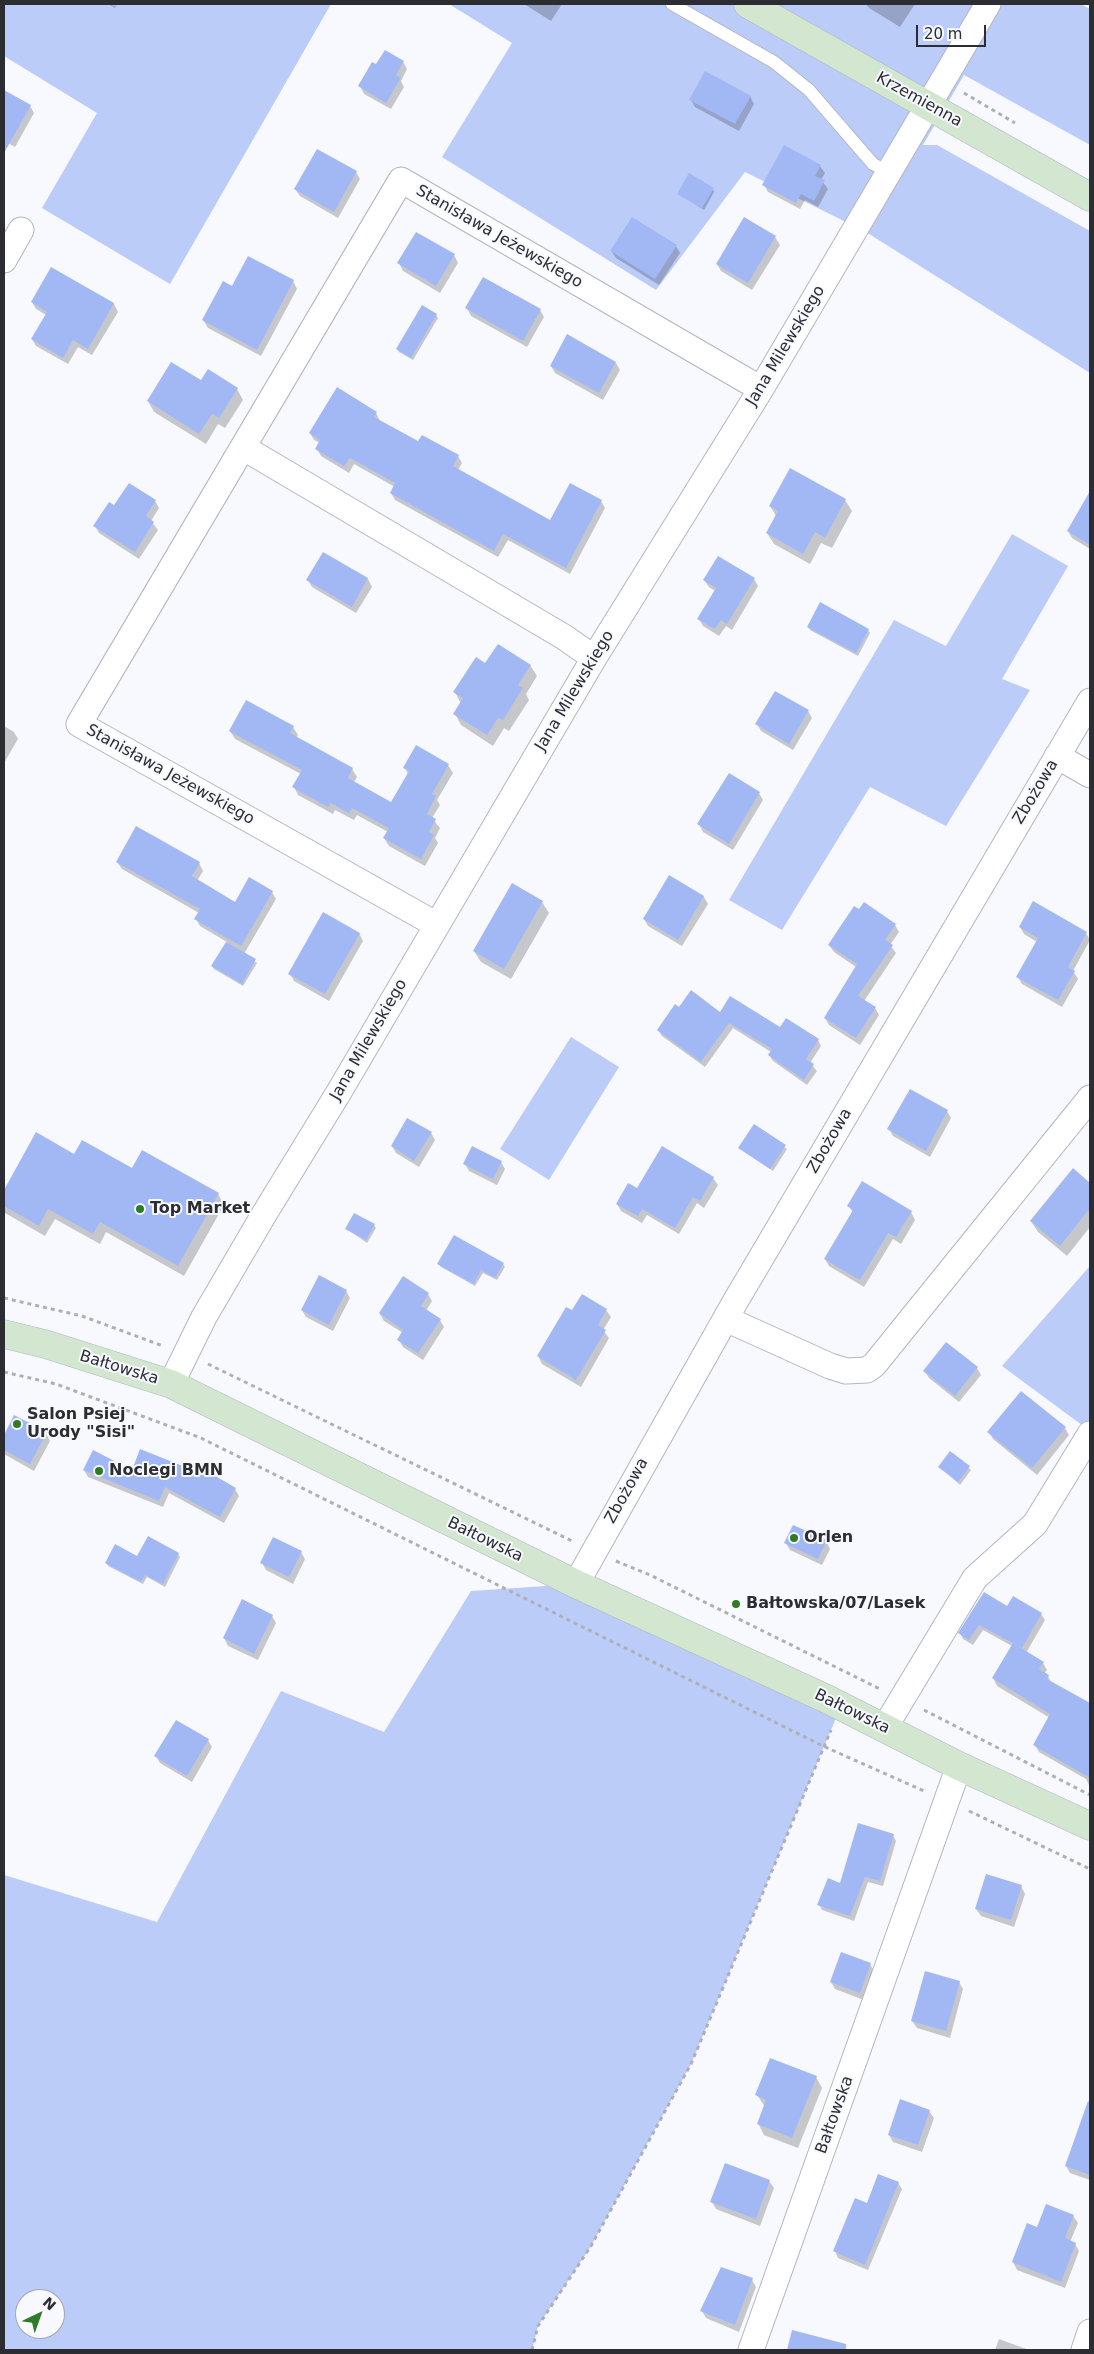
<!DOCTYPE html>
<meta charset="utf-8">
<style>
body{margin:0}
#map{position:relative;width:1094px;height:2354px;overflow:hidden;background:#f7f9fe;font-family:"DejaVu Sans",sans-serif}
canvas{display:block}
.frame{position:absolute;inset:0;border:5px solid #2c2d32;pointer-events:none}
.north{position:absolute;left:15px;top:2289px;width:50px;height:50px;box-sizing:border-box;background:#f7f9fe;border:1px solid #a6a7ac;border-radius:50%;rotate:42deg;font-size:14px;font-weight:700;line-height:20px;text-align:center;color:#2c2d32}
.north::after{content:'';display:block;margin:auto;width:18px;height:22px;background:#2f7c25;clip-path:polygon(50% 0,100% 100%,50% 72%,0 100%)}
.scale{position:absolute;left:916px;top:25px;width:70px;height:22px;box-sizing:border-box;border:2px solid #2c2d32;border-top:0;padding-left:6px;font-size:15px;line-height:18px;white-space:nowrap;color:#2c2d32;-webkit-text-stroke:4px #f7f9fe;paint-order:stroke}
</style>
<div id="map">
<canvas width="1094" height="2354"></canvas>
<div class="frame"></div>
<div class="north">N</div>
<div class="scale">20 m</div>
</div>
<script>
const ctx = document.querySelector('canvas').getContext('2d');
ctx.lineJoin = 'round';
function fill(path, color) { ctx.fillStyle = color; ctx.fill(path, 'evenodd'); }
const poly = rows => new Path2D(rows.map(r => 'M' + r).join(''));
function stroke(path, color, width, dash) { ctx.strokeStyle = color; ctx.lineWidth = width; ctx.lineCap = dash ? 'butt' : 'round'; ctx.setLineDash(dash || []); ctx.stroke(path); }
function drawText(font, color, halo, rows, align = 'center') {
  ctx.font = font + ' "DejaVu Sans",sans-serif'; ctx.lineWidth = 4; ctx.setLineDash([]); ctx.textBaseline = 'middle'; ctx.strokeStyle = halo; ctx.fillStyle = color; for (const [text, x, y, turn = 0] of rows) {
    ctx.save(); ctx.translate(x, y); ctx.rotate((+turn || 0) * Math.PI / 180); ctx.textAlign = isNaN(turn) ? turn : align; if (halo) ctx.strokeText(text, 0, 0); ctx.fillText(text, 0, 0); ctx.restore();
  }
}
fill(poly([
 [4,4,331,4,170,284,42,208,97,113,4,56],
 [449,4,1081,4,1090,9,1090,145,964,75,923,145,937,145,1090,231,1090,373,866,232,745,172,656,290,442,157,512,43],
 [1012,534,1068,566,1002,679,1030,690,946,826,870,787,782,930,729,900,894,620,946,646],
 [571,1037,619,1067,549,1180,500,1149],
 [1090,1266,1090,1431,1002,1366],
 [576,1584,841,1706,691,2064,591,2246,538,2326,532,2350,4,2350,4,1875,157,1922,281,1691,384,1732,471,1591],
 [25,2299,55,2299,55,2329,25,2329]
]), '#bcccf9');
fill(poly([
 [108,4,115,6,117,4,115,8],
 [524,4,562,4,551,21],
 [866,4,915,4,900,27,869,8],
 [403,62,407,69,401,81,404,87,391,109,364,94,360,86,377,66],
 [4,91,30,106,34,113,15,147,4,141],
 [750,96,754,104,739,131,695,107,691,100],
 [820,166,825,173,821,180,828,189,818,207,805,200,800,209,768,192,764,185],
 [356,172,360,179,338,218,300,196,295,189],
 [713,189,714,192,704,210,679,194],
 [744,218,775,237,780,245,752,290,721,271,717,264],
 [676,246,680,253,659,285,616,258,611,251],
 [454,255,458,263,440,293,403,271,399,263],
 [52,268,114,304,118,312,92,355,78,347,68,364,36,346,32,339,46,315,36,309,32,302],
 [293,281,297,289,261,356,208,328,203,320,233,288],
 [467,308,540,310,544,317,527,347,471,316],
 [436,315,438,318,413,360,399,352,397,349],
 [568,336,616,363,620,370,603,400,555,373,551,366],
 [201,382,237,389,243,400,225,428,218,424,206,444,154,412,148,401],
 [376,413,380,421,419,443,458,456,462,463,458,470,550,522,601,501,605,508,570,574,508,540,498,557,395,500,391,493,395,487,354,464,349,473,321,456,317,449,320,443,314,440,310,433],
 [1089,496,1090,496,1090,549,1072,538,1068,531],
 [845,500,852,511,832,548,821,543,810,564,774,544,767,533,776,516,770,506],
 [155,501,159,508,151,521,158,530,139,559,99,533,95,526,115,507],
 [323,553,368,579,372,587,356,613,312,587,308,580],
 [754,579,758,586,732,630,726,626,719,636,703,626,699,619,715,591,709,587,704,580],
 [808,627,868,630,870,633,858,656,810,630],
 [486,664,530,665,537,676,526,694,529,700,509,731,504,728,493,746,461,725,455,714,461,704,455,692],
 [808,711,812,718,793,750,761,731,757,724],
 [4,726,14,732,18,739,4,763],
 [293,727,298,735,296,738,352,769,357,777,354,782,392,804,408,774,405,768,417,747,448,765,453,773,437,800,440,805,432,818,440,828,435,838,438,843,425,866,389,846,384,838,388,832,357,815,354,820,335,810,333,814,298,795,294,787,301,774,235,739,230,731],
 [759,793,763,800,733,850,703,832,699,824],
 [117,862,199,863,203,871,197,881,236,903,272,892,276,899,244,954,257,963,243,986,214,969,212,966,227,942,200,926,196,919,199,913,122,869],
 [670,877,704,897,708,904,682,946,648,926,644,919],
 [542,902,549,913,511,979,481,962,474,951],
 [895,925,899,932,890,945,896,953,864,1001,875,1008,879,1015,860,1045,829,1025,825,1018,856,967,834,952,829,945],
 [1020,927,1086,933,1090,940,1073,971,1078,979,1062,1007,1022,984,1018,977,1037,942,1024,934],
 [359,933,363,941,329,1001,294,981,290,974],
 [679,1009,781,1029,818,1040,821,1046,810,1063,817,1071,807,1085,773,1061,769,1055,771,1052,733,1028,705,1067,662,1036,658,1030],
 [947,1111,951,1118,930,1157,893,1136,889,1129],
 [754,1126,787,1149,773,1171,740,1148],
 [431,1133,435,1140,419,1167,396,1153,392,1146],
 [37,1134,75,1155,218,1194,224,1205,184,1276,106,1232,100,1244,55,1219,45,1236,5,1213,4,1193],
 [662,1148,713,1178,718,1185,704,1208,697,1203,679,1234,647,1215,642,1223,621,1211,617,1204,638,1190],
 [501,1162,505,1169,497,1185,469,1171,465,1164],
 [1073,1170,1090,1184,1090,1227,1067,1256,1038,1232,1031,1221],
 [849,1206,911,1212,915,1220,901,1244,893,1239,864,1287,829,1266,825,1259,853,1213],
 [374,1225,376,1228,367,1243,347,1229],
 [439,1264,503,1264,505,1267,497,1280,483,1273,475,1286,441,1267],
 [403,1278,428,1294,432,1301,426,1311,440,1320,444,1327,423,1360,403,1347,399,1340,403,1333,384,1321,380,1314],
 [346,1291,350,1298,333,1331,306,1317,302,1310],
 [606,1310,611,1317,603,1330,609,1338,581,1387,542,1364,538,1356,572,1312],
 [977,1368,981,1375,959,1402,929,1378,925,1371],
 [15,1417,46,1433,50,1441,34,1471,4,1454,4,1438],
 [1065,1428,1069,1435,1037,1475,993,1439,989,1432],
 [950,1453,971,1470,960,1485,940,1467],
 [84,1470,132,1471,235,1489,239,1496,224,1523,169,1493,163,1507,88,1477],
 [826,1541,830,1549,822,1565,790,1550,786,1543],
 [301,1552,305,1559,293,1584,266,1570,262,1563],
 [178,1554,180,1557,165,1587,147,1577,143,1584,108,1566,107,1563],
 [1007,1607,1041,1614,1045,1620,1026,1653,1043,1663,1047,1670,1044,1674,1048,1676,1052,1684,1090,1705,1090,1787,1086,1779,1039,1752,1035,1745,1050,1718,997,1686,993,1678,1012,1646,983,1630,973,1645,963,1639,960,1633],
 [272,1616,276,1623,258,1660,228,1646,224,1638],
 [208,1740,212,1747,192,1782,160,1763,156,1756],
 [893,1835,896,1841,883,1886,868,1882,854,1921,822,1910,819,1904],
 [1021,1886,1025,1894,1014,1927,981,1916,976,1909],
 [870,1964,874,1971,864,2000,835,1989,831,1982],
 [959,1982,963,1989,950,2038,917,2028,912,2021],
 [816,2077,822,2088,798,2148,764,2135,758,2123,765,2107,757,2095],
 [929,2111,934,2118,922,2152,893,2142,889,2135],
 [1081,2124,1090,2127,1090,2180,1070,2173,1066,2166],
 [769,2181,774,2188,760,2226,716,2209,712,2202],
 [898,2183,902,2189,868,2270,838,2258,835,2251,867,2205],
 [1073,2216,1078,2223,1070,2242,1075,2244,1079,2251,1065,2288,1017,2270,1013,2262,1037,2229],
 [752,2280,756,2287,739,2332,706,2318,702,2311],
 [999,2339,1029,2350,995,2350]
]), '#0003');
fill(poly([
 [385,50,404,61,396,75,401,78,386,103,358,86,372,62,376,64],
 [705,71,751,96,735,124,689,100],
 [4,90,31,105,4,153],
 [784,145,821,165,815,176,825,180,814,201,801,194,796,203,762,185],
 [317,149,357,171,334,212,294,189],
 [689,173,714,188,702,208,677,194],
 [632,217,677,245,655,279,610,251],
 [744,217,776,236,748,283,716,264],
 [416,232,455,254,436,286,397,263],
 [248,256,294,280,257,350,202,320,223,281,232,286],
 [51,267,114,303,88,349,73,340,63,358,31,339,47,312,31,302],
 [483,277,541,309,523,341,465,308],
 [422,305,437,314,411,358,396,349],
 [567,334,616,362,599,393,550,366],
 [171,362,201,380,208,369,238,388,219,418,212,414,199,434,147,401],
 [337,387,377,412,374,417,418,441,422,435,459,455,453,466,550,520,570,483,602,500,566,568,503,534,494,551,390,493,395,483,350,458,344,466,315,449,320,440,309,433],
 [790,468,846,499,825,538,815,532,803,554,766,533,778,511,769,506],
 [129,483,156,500,146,516,154,522,135,552,93,526,109,502,114,505],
 [1090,491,1090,545,1067,531],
 [323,552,368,578,352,607,306,580],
 [718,556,755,578,727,624,721,620,715,629,697,619,716,588,703,580],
 [820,602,869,629,856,653,807,627],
 [498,644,531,665,518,685,523,688,503,720,498,718,487,735,453,714,463,698,453,692,476,657,485,663],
 [775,691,809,710,789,744,755,724],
 [246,700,294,726,290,733,353,768,348,778,391,802,409,771,403,768,416,745,449,764,432,794,436,796,427,814,436,819,429,832,434,835,421,859,383,838,389,828,352,808,349,813,331,803,328,807,292,787,302,770,229,731],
 [729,773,760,792,729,844,697,824],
 [136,826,200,862,192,876,235,902,249,877,273,891,241,946,194,919,200,909,116,862],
 [669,875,704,896,678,940,643,919],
 [512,883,543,901,504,969,473,951],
 [1033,901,1087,932,1068,967,1075,971,1058,1000,1016,977,1038,938,1019,927],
 [864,902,896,924,885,940,893,945,858,996,876,1007,856,1038,824,1018,857,964,828,945,854,906,859,909],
 [323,912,360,933,325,994,288,974],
 [226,942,256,959,242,984,211,966],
 [691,990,720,1012,730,996,780,1027,786,1018,819,1039,806,1059,814,1064,804,1080,768,1055,772,1049,729,1023,701,1062,657,1030,675,1004,679,1007],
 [910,1089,948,1110,926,1151,887,1129],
 [407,1118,432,1132,414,1161,391,1146],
 [754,1124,786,1145,770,1169,738,1148],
 [36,1132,74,1154,82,1140,132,1168,142,1150,219,1193,178,1266,100,1222,93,1234,48,1209,39,1226,4,1206,4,1190],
 [472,1146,502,1161,493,1179,463,1164],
 [662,1146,714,1177,700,1201,693,1197,675,1228,642,1209,638,1216,616,1204,628,1183,637,1188],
 [1073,1168,1090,1183,1090,1208,1060,1246,1030,1221],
 [862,1181,912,1211,896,1237,888,1233,860,1280,824,1259,853,1210,847,1206],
 [354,1213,375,1224,366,1240,345,1229],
 [454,1235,504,1263,495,1278,481,1270,474,1284,437,1264],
 [319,1275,347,1290,329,1325,301,1310],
 [403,1276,429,1293,421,1306,441,1319,418,1353,397,1340,403,1330,379,1313],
 [582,1294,607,1309,598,1325,606,1330,576,1380,537,1356,566,1307,572,1310],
 [946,1342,978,1367,955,1396,923,1371],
 [1021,1391,1066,1427,1032,1468,987,1432],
 [14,1415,47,1432,30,1464,4,1450,4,1435],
 [140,1449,203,1474,205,1470,236,1488,220,1517,165,1487,159,1501,83,1470,93,1450,132,1470],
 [950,1451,970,1466,958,1482,938,1467],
 [793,1525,827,1540,818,1559,784,1543],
 [148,1536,179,1553,163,1584,145,1575,141,1582,105,1563,115,1544,137,1556],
 [273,1537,302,1551,289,1577,260,1563],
 [984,1592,1007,1606,1013,1596,1042,1613,1022,1648,979,1625,969,1640,958,1633],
 [242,1599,273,1615,254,1654,223,1638],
 [1013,1643,1044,1662,1039,1669,1049,1675,1047,1679,1090,1703,1090,1778,1033,1745,1050,1714,992,1678],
 [176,1720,209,1739,187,1776,154,1756],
 [858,1823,894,1834,880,1881,865,1877,850,1916,817,1905,828,1878,840,1883],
 [986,1874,1022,1885,1011,1920,975,1909],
 [841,1952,871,1963,860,1993,830,1982],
 [925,1971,960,1981,946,2031,911,2021],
 [770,2058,817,2076,792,2138,757,2124,766,2100,755,2095],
 [900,2099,930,2110,918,2145,888,2135],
 [1088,2101,1090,2102,1090,2175,1065,2166],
 [725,2163,770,2180,756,2219,710,2202],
 [878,2174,899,2182,865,2265,833,2251,855,2198,867,2203],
 [1046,2204,1074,2215,1065,2238,1076,2243,1061,2282,1012,2262,1027,2223,1037,2227],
 [721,2267,753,2278,735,2325,700,2311],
 [792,2330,846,2344,846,2350,787,2350]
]), '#a2b8f5');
const lane = poly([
 [672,4,774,62,809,90,873,164,888,172]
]);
const street = poly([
 [4,260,21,230],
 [244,448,564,637,594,658],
 [1057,756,1090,775],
 [437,925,79,724,401,180,761,389],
 [726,1319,830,1366,846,1371,867,1370,874,1365,1090,1098],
 [171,1384,204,1317,263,1216,339,1092,594,658,761,389,988,4],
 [576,1584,735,1302,1090,701],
 [885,1727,975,1578,1035,1524,1090,1434],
 [751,2350,959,1766],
 [1084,2350,1090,2332]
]);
const secondary = poly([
 [748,4,1090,197],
 [4,1334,45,1344,171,1384,576,1584,827,1699,959,1766,1090,1826]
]);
stroke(lane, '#b1b6c2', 14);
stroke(street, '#b1b6c2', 27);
stroke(secondary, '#b1b6c2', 29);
stroke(poly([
 [964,93,1015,123],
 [4,1298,82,1316,163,1346],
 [208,1364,574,1542],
 [4,1372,56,1384,201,1438,823,1746,924,1791],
 [616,1561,650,1575,880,1689],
 [924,1710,1090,1795],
 [969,1811,1090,1869],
 [532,2350,538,2326,591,2246,691,2064,831,1730]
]), '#aeb0b5', 3, [4, 4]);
stroke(lane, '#fff', 12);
stroke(street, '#fff', 25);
stroke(secondary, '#d3e7d0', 28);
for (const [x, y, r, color] of [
 [140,1209,5,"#2f7c25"],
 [17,1424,5,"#2f7c25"],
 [99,1471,5,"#2f7c25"],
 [794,1538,5,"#2f7c25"],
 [736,1604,5,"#2f7c25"]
]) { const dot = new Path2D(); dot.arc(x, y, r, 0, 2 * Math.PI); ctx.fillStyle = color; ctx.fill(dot); stroke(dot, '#f7f9fe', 2); }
drawText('16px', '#2c2d32', '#f7f9fe', [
 ["Krzemienna",919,100,29],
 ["Stanisława Jeżewskiego",499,237,30],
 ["Jana Milewskiego",786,346,-59],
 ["Jana Milewskiego",575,691,-59],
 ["Stanisława Jeżewskiego",170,775,29],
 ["Zbożowa",1036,792,-59],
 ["Jana Milewskiego",369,1040,-60],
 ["Zbożowa",830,1141,-60],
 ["Bałtowska",119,1368,17],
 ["Zbożowa",627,1491,-61],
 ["Bałtowska",485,1540,26],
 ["Bałtowska",852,1712,26],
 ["Bałtowska",835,2115,-70]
]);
drawText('bold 16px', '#2c2d32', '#f7f9fe', [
 ["Top Market",150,1209],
 ["Salon Psiej",27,1415],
 ["Urody \"Sisi\"",27,1433],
 ["Noclegi BMN",109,1471],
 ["Orlen",804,1538],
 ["Bałtowska/07/Lasek",746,1604]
], 'left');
</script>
